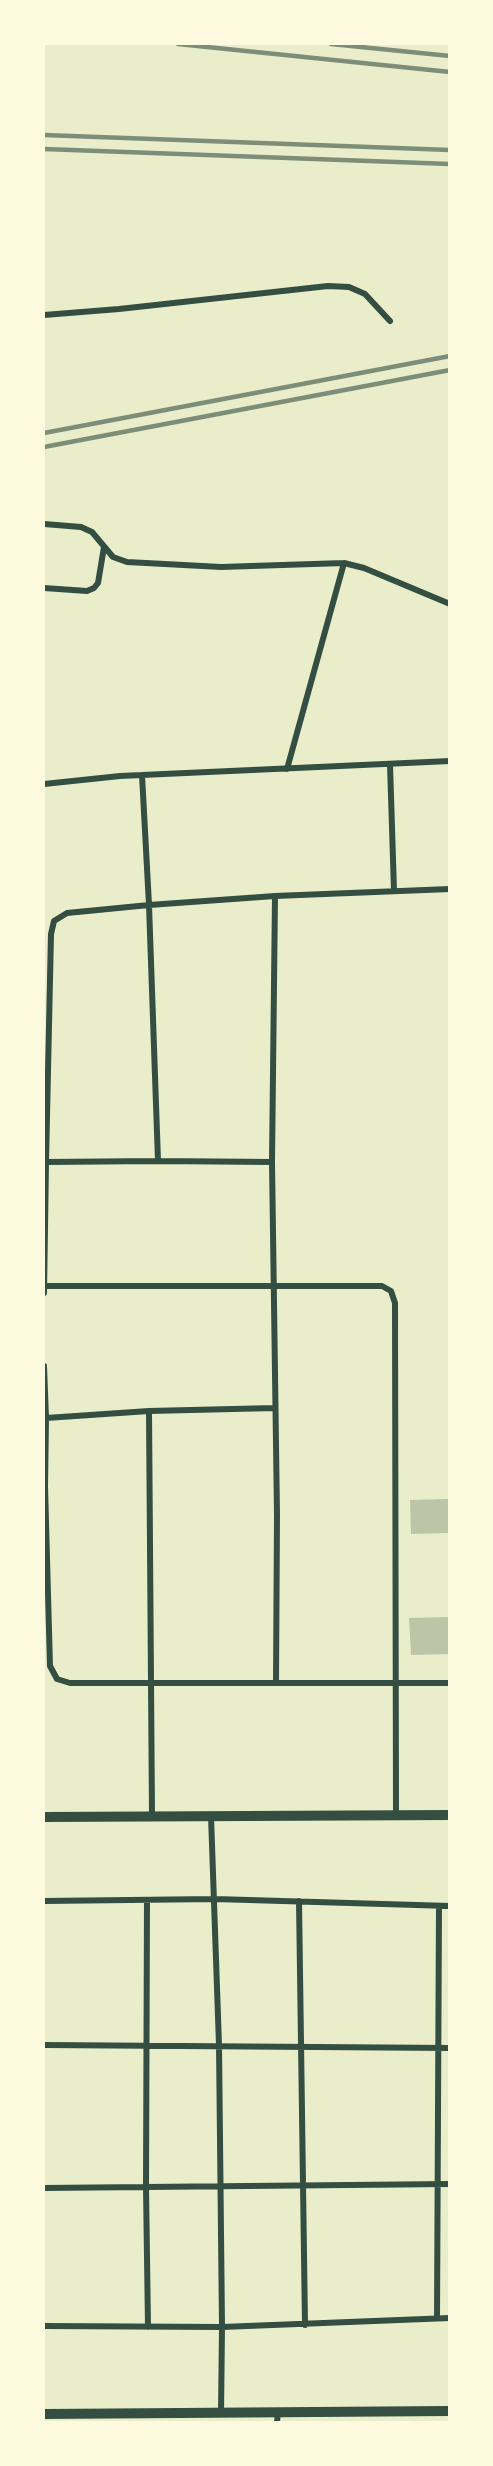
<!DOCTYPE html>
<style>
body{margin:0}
#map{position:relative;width:493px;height:2466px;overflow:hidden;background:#e9edc9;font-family:Figtree,sans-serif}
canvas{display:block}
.frame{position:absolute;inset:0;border:45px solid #fefae0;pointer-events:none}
</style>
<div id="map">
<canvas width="493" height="2466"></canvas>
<div class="frame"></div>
</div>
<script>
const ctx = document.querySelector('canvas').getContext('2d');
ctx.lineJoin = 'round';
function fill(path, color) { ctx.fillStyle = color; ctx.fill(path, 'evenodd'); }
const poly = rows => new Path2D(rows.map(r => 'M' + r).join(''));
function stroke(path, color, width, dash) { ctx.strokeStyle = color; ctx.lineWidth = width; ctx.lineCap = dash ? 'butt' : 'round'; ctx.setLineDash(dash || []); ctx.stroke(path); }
fill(poly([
 [450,1499,450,1533,411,1534,410,1500],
 [450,1617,450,1654,411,1655,409,1618]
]), '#bcc5a7');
stroke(poly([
 [44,315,119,309,328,286,349,287,365,294,390,321],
 [44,524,81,527,92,532,113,557,127,562,221,567,344,563],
 [44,588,87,591,94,588,98,583,104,547],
 [390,764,394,891],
 [287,769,344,563,364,568,450,604],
 [142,775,149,905,275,896],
 [44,784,120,776,450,761],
 [149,905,158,1161,46,1162,51,934,54,921,67,913,149,905],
 [158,1161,272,1162,277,1514,276,1683],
 [272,1162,275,896,450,889],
 [44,1286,382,1286,391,1291,395,1303,396,1815],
 [44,1293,46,1162],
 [44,1366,46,1418,45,1486,50,1666,57,1679,70,1683,450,1683],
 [149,1411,275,1408],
 [46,1418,149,1411,152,1816],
 [211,1816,219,2045,222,2327,221,2414],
 [147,1900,146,2187,148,2327],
 [44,1901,215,1899,450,1906],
 [299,1901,305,2325],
 [44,2045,450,2048],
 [44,2188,450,2184],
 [437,2318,439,1906],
 [44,2326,222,2327,450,2318],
 [277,2422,278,2412]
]), '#344e41', 6);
stroke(poly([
 [44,1817,450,1815],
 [44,2414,450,2411]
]), '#344e41', 10);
stroke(poly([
 [178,44,450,72],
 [331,44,450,56],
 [44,135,450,150],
 [44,149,450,164],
 [44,433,450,356],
 [44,447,450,370]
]), '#7c8e77', 4.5);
</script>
